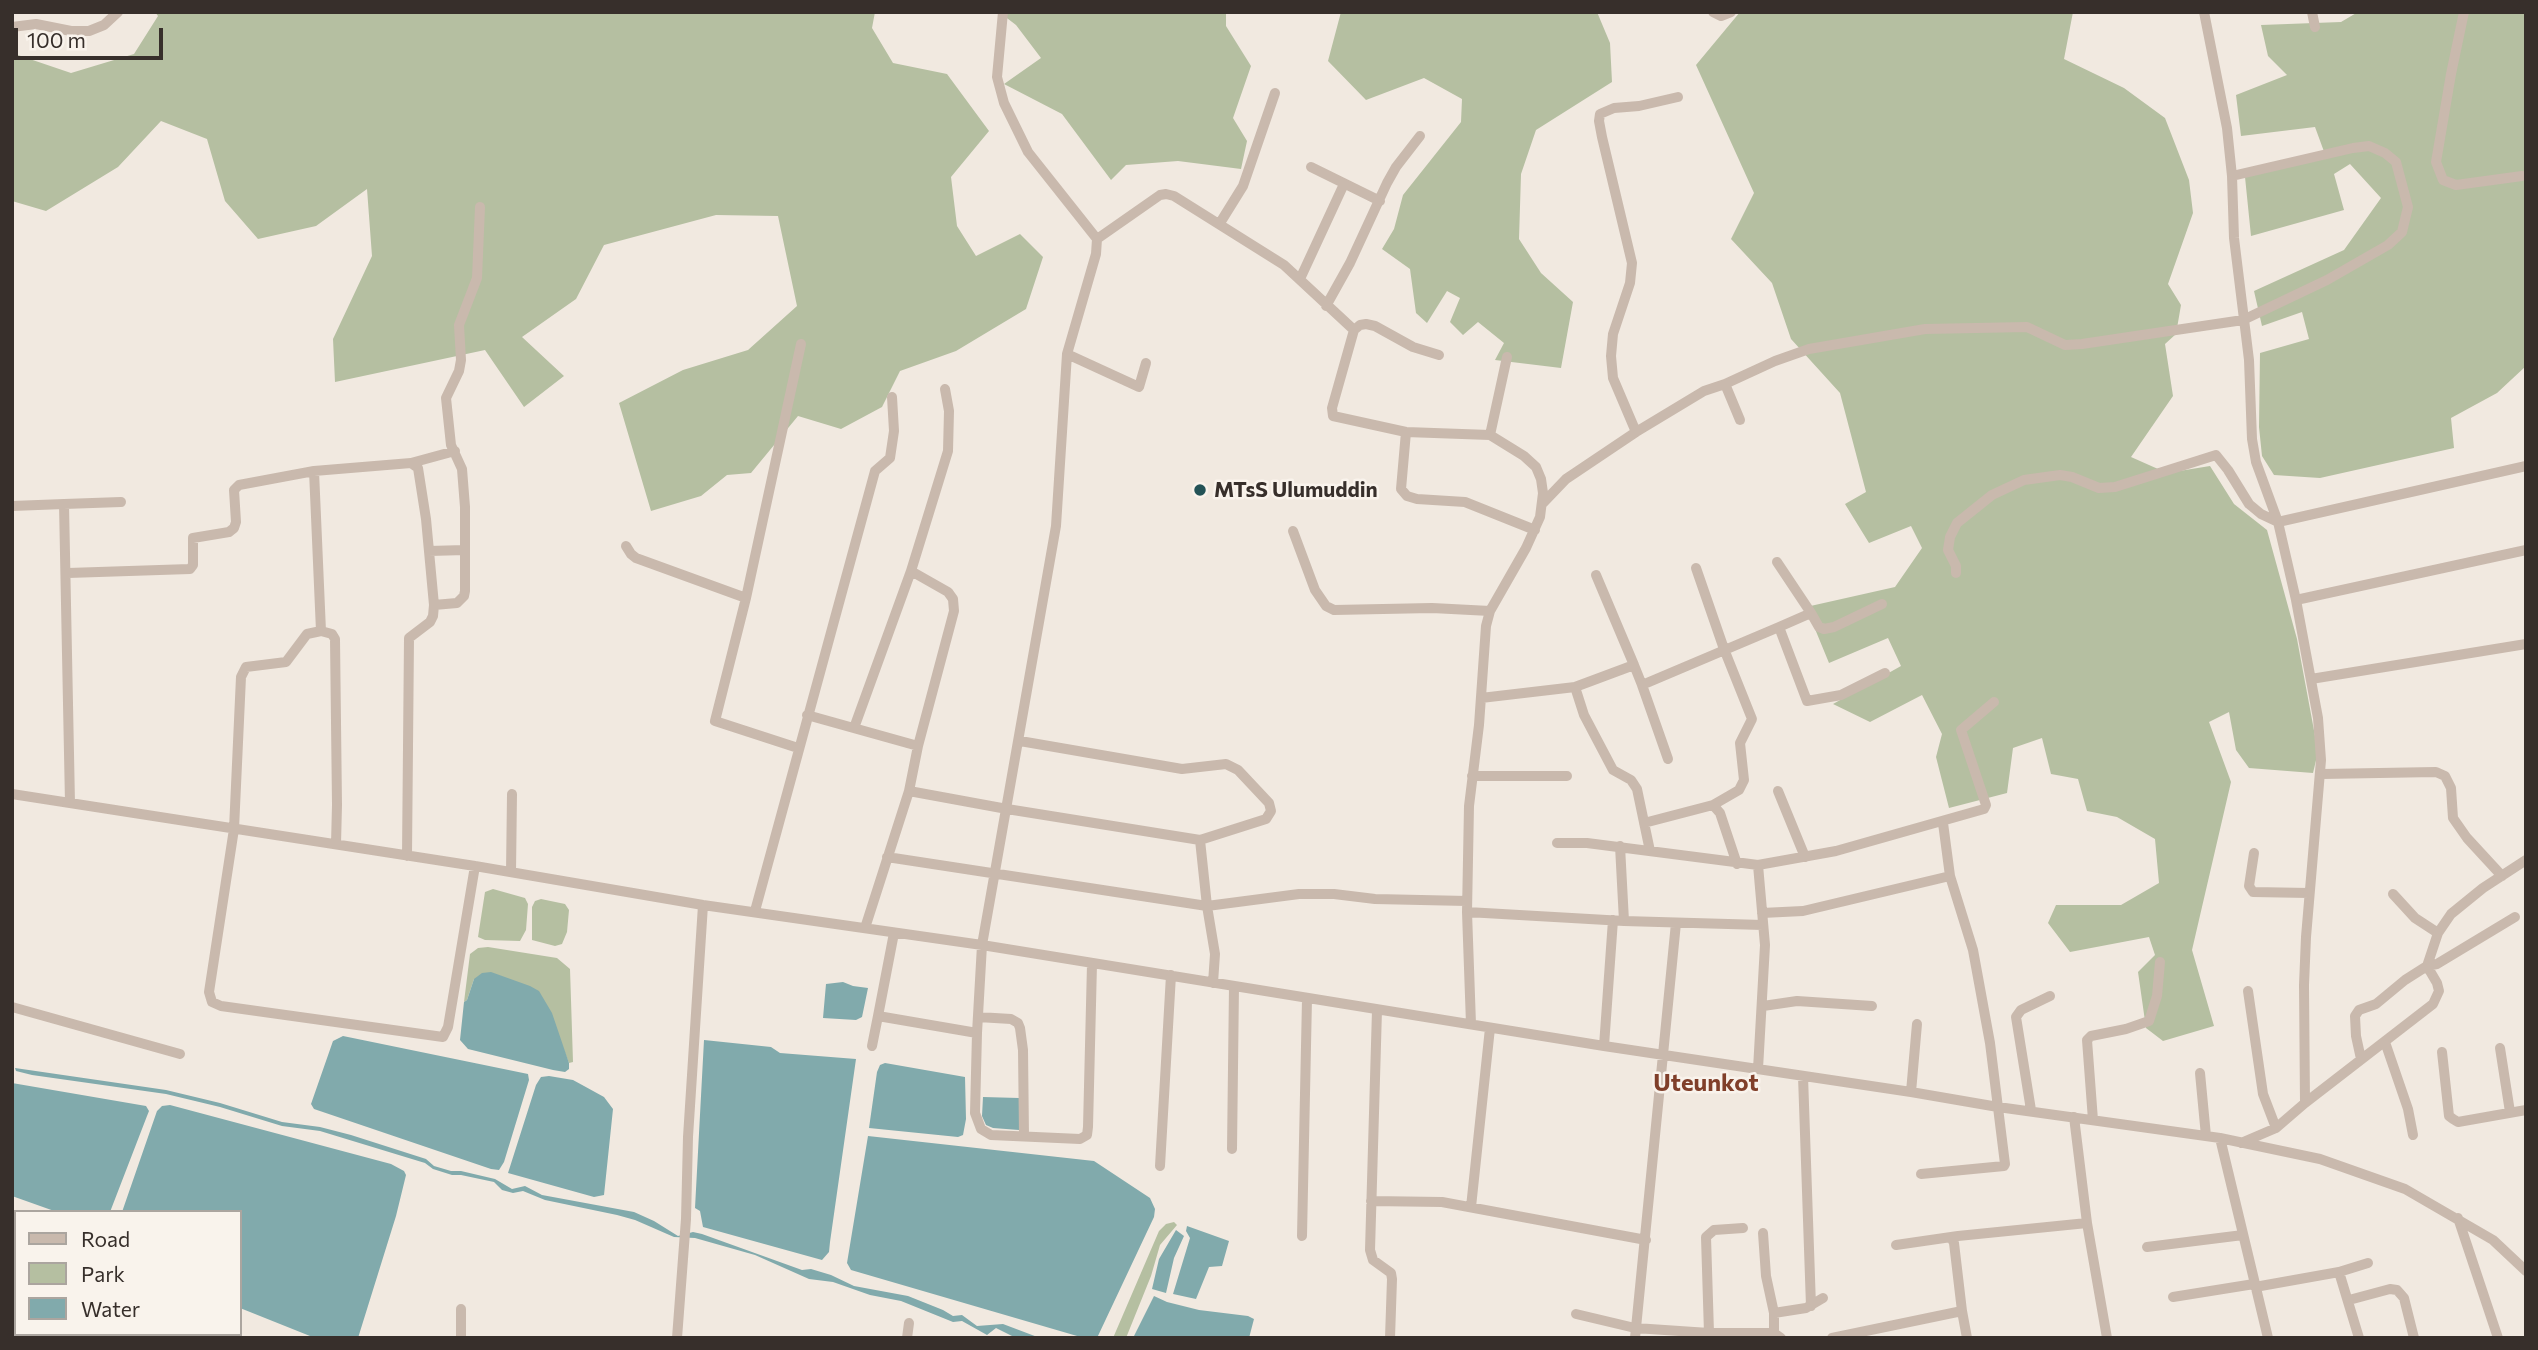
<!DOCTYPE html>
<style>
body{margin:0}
#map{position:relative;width:2538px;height:1350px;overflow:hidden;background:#f1e9e0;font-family:Commissioner,sans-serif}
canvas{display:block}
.frame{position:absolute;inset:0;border:14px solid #372f2b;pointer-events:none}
.legend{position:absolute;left:14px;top:1210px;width:228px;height:126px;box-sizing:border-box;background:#f9f3ec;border:2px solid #aba59f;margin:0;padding:9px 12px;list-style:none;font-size:21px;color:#372f2b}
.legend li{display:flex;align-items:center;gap:14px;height:35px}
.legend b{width:35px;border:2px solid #aba59f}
.scale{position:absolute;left:14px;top:28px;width:149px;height:32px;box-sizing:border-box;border:4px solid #372f2b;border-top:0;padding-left:9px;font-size:21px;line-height:24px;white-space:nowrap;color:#372f2b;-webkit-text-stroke:5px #f9f3ec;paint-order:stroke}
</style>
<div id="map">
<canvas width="2538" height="1350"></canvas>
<div class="frame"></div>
<ul class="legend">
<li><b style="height:9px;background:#c9b9ad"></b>Road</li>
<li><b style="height:19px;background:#b5bfa1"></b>Park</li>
<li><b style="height:19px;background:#81aaac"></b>Water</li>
</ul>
<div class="scale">100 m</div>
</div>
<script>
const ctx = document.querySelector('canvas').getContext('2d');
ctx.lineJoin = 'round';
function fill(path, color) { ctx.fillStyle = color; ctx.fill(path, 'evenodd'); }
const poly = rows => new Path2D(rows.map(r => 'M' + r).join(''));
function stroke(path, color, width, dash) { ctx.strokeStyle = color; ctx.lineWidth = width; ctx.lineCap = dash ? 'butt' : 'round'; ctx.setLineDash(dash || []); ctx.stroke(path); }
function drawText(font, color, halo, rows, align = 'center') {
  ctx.font = font + ' Commissioner,sans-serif'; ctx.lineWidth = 5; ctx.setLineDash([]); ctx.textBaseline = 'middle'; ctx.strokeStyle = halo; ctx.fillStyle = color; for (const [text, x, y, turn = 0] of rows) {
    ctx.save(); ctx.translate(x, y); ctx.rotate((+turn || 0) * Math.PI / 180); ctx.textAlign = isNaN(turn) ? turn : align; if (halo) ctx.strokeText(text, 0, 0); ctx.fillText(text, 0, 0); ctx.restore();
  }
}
fill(poly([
 [155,12,875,12,872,28,893,63,947,74,989,131,951,177,957,226,976,256,1020,234,1043,257,1026,309,956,351,900,371,882,407,841,429,798,416,751,473,727,475,701,496,651,511,619,403,683,370,748,350,797,306,778,216,716,215,604,245,576,299,522,337,564,376,524,407,485,350,335,382,333,339,372,256,367,189,316,226,258,239,225,201,207,139,161,121,118,167,46,211,12,201,12,53,71,73,134,54,158,16],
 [999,12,1226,12,1226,26,1251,66,1233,118,1247,141,1241,169,1178,161,1126,165,1111,180,1062,114,1004,84,1041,58,1016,25],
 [1341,12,1597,12,1610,43,1612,82,1536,130,1521,174,1519,239,1541,273,1573,302,1561,368,1495,360,1504,343,1478,322,1463,335,1450,322,1460,298,1447,291,1427,323,1416,313,1410,269,1382,249,1394,229,1403,195,1461,122,1462,99,1424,78,1366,100,1328,61],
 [1740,12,2073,12,2064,59,2124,88,2165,118,2189,180,2193,213,2168,284,2181,305,2176,334,2165,344,2173,396,2131,457,2167,473,2210,466,2234,504,2267,530,2297,639,2318,752,2313,773,2249,768,2236,750,2229,712,2209,722,2231,782,2192,950,2214,1026,2163,1041,2146,1028,2138,972,2155,955,2149,937,2070,952,2048,923,2056,905,2121,905,2159,883,2155,839,2117,817,2087,811,2078,779,2051,774,2042,738,2013,748,2007,793,1949,808,1936,757,1942,734,1922,695,1870,722,1833,704,1901,666,1888,638,1829,663,1806,607,1895,587,1922,548,1911,526,1869,543,1845,504,1866,492,1840,393,1791,339,1772,283,1731,239,1754,193,1696,65],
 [2358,12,2526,12,2526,366,2497,393,2451,418,2454,448,2320,478,2274,475,2262,456,2259,427,2260,353,2309,339,2302,312,2262,326,2254,291,2344,250,2381,198,2350,164,2334,174,2344,210,2251,236,2245,177,2326,157,2315,127,2241,136,2236,95,2287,75,2268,56,2261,25,2341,22],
 [493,889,525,898,528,904,526,930,520,941,485,940,478,937,485,892],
 [541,899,565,904,569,910,567,932,562,944,555,946,532,940,532,907,535,901],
 [488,947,557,958,570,969,573,1062,569,1063,561,1043,474,979,467,1000,464,1002,470,954,478,948],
 [1174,1222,1177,1225,1160,1245,1151,1276,1126,1338,1113,1338,1159,1231,1166,1224]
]), '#b5bfa1');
fill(poly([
 [491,972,530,986,539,991,552,1013,569,1063,569,1069,565,1072,553,1070,468,1049,460,1040,464,1002,467,1000,474,979,482,973],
 [843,982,853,986,868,988,862,1017,856,1020,823,1018,826,984],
 [343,1036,528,1074,529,1080,504,1162,499,1170,491,1169,314,1109,311,1104,333,1041],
 [704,1040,771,1047,780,1053,856,1059,830,1242,829,1252,822,1260,703,1227,700,1211,695,1208],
 [885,1063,965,1077,966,1119,963,1135,958,1137,869,1128,877,1072,880,1065],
 [15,1068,166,1090,220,1103,282,1122,320,1127,351,1135,426,1159,434,1166,451,1171,461,1171,495,1179,512,1189,525,1186,542,1195,634,1212,654,1221,678,1236,693,1232,702,1234,802,1270,811,1269,831,1275,854,1286,908,1296,943,1310,953,1316,962,1315,977,1326,1003,1324,1040,1338,1016,1338,996,1328,987,1335,962,1321,953,1322,901,1301,870,1295,833,1282,809,1279,755,1255,695,1238,674,1237,635,1220,617,1215,545,1200,523,1191,513,1193,502,1190,494,1182,461,1175,452,1175,433,1169,425,1163,320,1131,282,1126,220,1107,166,1094,32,1075,16,1071],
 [549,1076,573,1080,584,1086,604,1097,613,1109,604,1195,594,1197,508,1173,536,1085,541,1077],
 [12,1083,146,1106,149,1111,147,1116,110,1212,57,1212,12,1196],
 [983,1097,1019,1098,1019,1130,993,1128,986,1125,982,1116],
 [170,1105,391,1164,404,1171,406,1175,396,1216,358,1338,315,1338,240,1308,240,1212,122,1212,157,1111,162,1106],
 [868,1136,1094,1161,1150,1198,1155,1209,1154,1217,1097,1338,1084,1338,851,1270,847,1263],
 [1187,1226,1229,1241,1222,1266,1209,1267,1196,1299,1173,1294,1190,1238,1186,1231],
 [1176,1230,1184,1236,1174,1258,1166,1293,1152,1289,1159,1259],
 [1154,1296,1167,1302,1199,1310,1248,1316,1254,1319,1249,1338,1133,1338]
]), '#81aaac');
stroke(poly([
 [1713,12,1721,16,1731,12],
 [2204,12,2227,128,2232,176,2234,238,2249,360,2252,439,2256,462,2278,522,2296,600,2318,718,2321,760,2306,937,2304,985,2305,1103,2276,1128,2241,1143],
 [2312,12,2315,27],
 [2464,12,2451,74,2436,162,2443,180,2456,185,2522,176],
 [12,27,36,24,71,31,89,31,104,25,118,12],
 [1311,167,1380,201],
 [1220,223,1243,186,1275,93],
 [1097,239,1160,195,1166,194,1174,196,1284,265,1354,330,1332,408,1333,416,1406,432,1490,435,1524,456,1536,467,1541,479,1543,493,1540,517,1526,548,1490,611,1486,626,1479,725,1469,806,1467,912,1471,1024],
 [1300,279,1344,184],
 [1326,306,1350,263,1387,183,1396,167,1420,136],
 [1354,330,1360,325,1366,324,1375,326,1413,347,1439,355],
 [1067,354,1139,387,1146,363],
 [1725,384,1775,361,1809,349,1925,329,2027,327,2065,345,2082,344,2243,320,2327,280,2388,245,2402,232,2408,207,2396,162,2385,153,2369,146,2353,148,2232,176],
 [1406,432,1401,489,1407,496,1417,499,1465,502,1535,530],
 [1636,432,1704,391,1725,384,1740,420],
 [1490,435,1507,357],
 [411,463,455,451],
 [314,471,321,631],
 [1543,503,1566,479,1636,432,1613,378,1611,356,1613,334,1630,283,1632,263,1602,137,1599,121,1600,114,1614,108,1639,106,1678,97],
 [64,504,121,502],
 [12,506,64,504,70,803],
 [1293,531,1315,590,1326,606,1334,610,1432,608,1490,611],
 [626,546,631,554,636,558,746,598],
 [429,551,465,550],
 [1777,562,1811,613],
 [1696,568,1724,649,1752,719,1740,743,1744,780,1739,790,1713,805],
 [911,571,948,592,953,599,954,611,918,746],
 [68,573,190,569,193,565,193,538,229,532,234,528,236,522,234,490,239,485,314,471,411,463,418,468,426,519,434,605,433,616,430,622,409,638,407,856],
 [1956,573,1956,566,1948,550,1950,537,1957,523,1992,495,2024,480,2060,475,2072,477,2099,488,2115,487,2216,455,2228,470,2249,504,2261,514,2278,522,2526,466],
 [1596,575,1634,665],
 [2296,600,2526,550],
 [434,605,457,603,464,596,465,591,465,507,462,469,451,445,446,398,459,371,461,360,459,325,477,278,480,207],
 [1779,627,1811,613,1819,627,1824,629,1834,627,1882,604],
 [2311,679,2526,644],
 [1642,685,1668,759],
 [1575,687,1584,715,1613,770,1631,780,1637,789,1650,851],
 [1481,698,1575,687,1634,665,1642,685,1779,627,1807,701,1841,695,1885,673],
 [807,715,918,746,909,791,865,928],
 [854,728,911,571,948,451,949,411,945,389],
 [798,748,715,721,746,598,801,344],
 [2322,774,2436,772,2445,776,2451,788,2453,818,2467,838,2502,876],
 [1472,776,1567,776],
 [909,791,1007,809,1200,840,1266,819,1271,811,1269,803,1238,770,1226,764,1182,769,1020,741],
 [1778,791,1805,857],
 [12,794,475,866,703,905,982,945,1604,1046,1911,1092,1998,1107,2220,1138,2320,1159,2405,1189,2493,1240,2526,1271],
 [1644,823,1713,805,1720,813,1737,864],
 [1200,840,1207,906,1299,894,1334,894,1375,899,1467,901],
 [1557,843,1587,843,1758,865,1765,945,1758,1069],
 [336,844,337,805,335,639,332,634,321,631,307,634,286,662,246,667,241,677,234,829,209,992,212,1002,221,1006,443,1037,448,1027,475,866],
 [1620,846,1624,921],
 [2254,853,2249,886,2253,892,2309,893],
 [887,857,1207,906,1215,954,1213,983],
 [1758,865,1836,851,1984,809,1986,805,1961,730,1994,702],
 [511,872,512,794],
 [2393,894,2415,918,2438,933],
 [755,911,875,471,890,458,894,431,892,397],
 [1467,912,1624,921,1763,925],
 [1762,913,1803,911,1950,876],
 [894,933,878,1016,977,1033,982,945,1056,526,1067,354,1096,254,1097,239,1028,152,1004,103,997,77,1003,12],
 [2248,991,2263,1094,2276,1128],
 [1763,1006,1797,1001,1872,1006],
 [12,1007,180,1054],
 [1377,1010,1370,1250,1373,1260,1391,1273,1392,1279,1390,1338],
 [978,1017,1011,1019,1018,1023,1020,1028,1023,1050,1024,1136],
 [977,1033,975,1113,981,1129,991,1135,1080,1139,1087,1135,1088,1127,1092,964],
 [2385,1042,2408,1109,2413,1135],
 [872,1046,878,1016],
 [1604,1046,1613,920],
 [2500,1048,2510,1112],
 [2442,1052,2449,1116,2453,1119,2458,1122,2526,1110],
 [2361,1059,2356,1036,2355,1016,2359,1010,2376,1004,2405,980,2427,966,2438,933,2451,914,2483,888,2526,860],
 [2200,1073,2206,1136],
 [1803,1076,1811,1306],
 [1911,1092,1917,1024],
 [2305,1103,2433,1004,2439,991,2437,983,2427,966,2437,964,2515,917],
 [2031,1110,2016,1017,2021,1010,2050,996],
 [2074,1117,2087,1223,2107,1338],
 [2093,1120,2087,1040,2091,1036,2126,1029,2149,1021,2157,996,2160,962],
 [2220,1138,2268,1338],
 [1232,1149,1234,986],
 [1160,1166,1171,975],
 [1921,1174,2004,1166,2005,1164,1990,1043,1973,950,1950,876,1943,823],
 [1371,1201,1442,1202,1646,1240],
 [1471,1207,1490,1028],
 [2458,1218,2498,1338],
 [1763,1233,1766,1276,1774,1313,1774,1333],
 [1302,1236,1307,999],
 [1896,1245,1958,1236,2087,1223],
 [2147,1247,2243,1235],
 [2339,1272,2368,1263],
 [2255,1287,2339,1272,2359,1338],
 [2173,1297,2254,1284],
 [2349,1300,2390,1289,2397,1290,2404,1298,2414,1338],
 [1962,1311,1967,1338],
 [1774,1313,1806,1308,1823,1298],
 [1576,1314,1635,1328,1709,1333,1774,1333,1781,1338],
 [1709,1333,1706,1237,1714,1230,1743,1228],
 [84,1338,86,1334],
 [224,1338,226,1335],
 [461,1338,461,1309],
 [677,1338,686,1219,688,1137,703,905],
 [907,1338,909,1323],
 [1635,1338,1676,923],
 [1832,1338,1962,1311,1954,1243,1951,1237]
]), '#c9b9ad', 10);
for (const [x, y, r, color] of [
 [1200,490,7,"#235256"]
]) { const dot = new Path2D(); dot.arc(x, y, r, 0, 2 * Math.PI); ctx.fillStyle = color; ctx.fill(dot); stroke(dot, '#f9f3ec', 2.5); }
drawText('bold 21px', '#372f2b', '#f9f3ec', [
 ["MTsS Ulumuddin",1214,490]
], 'left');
drawText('bold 24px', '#803f2a', '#f9f3ec', [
 ["Uteunkot",1706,1083]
]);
</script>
